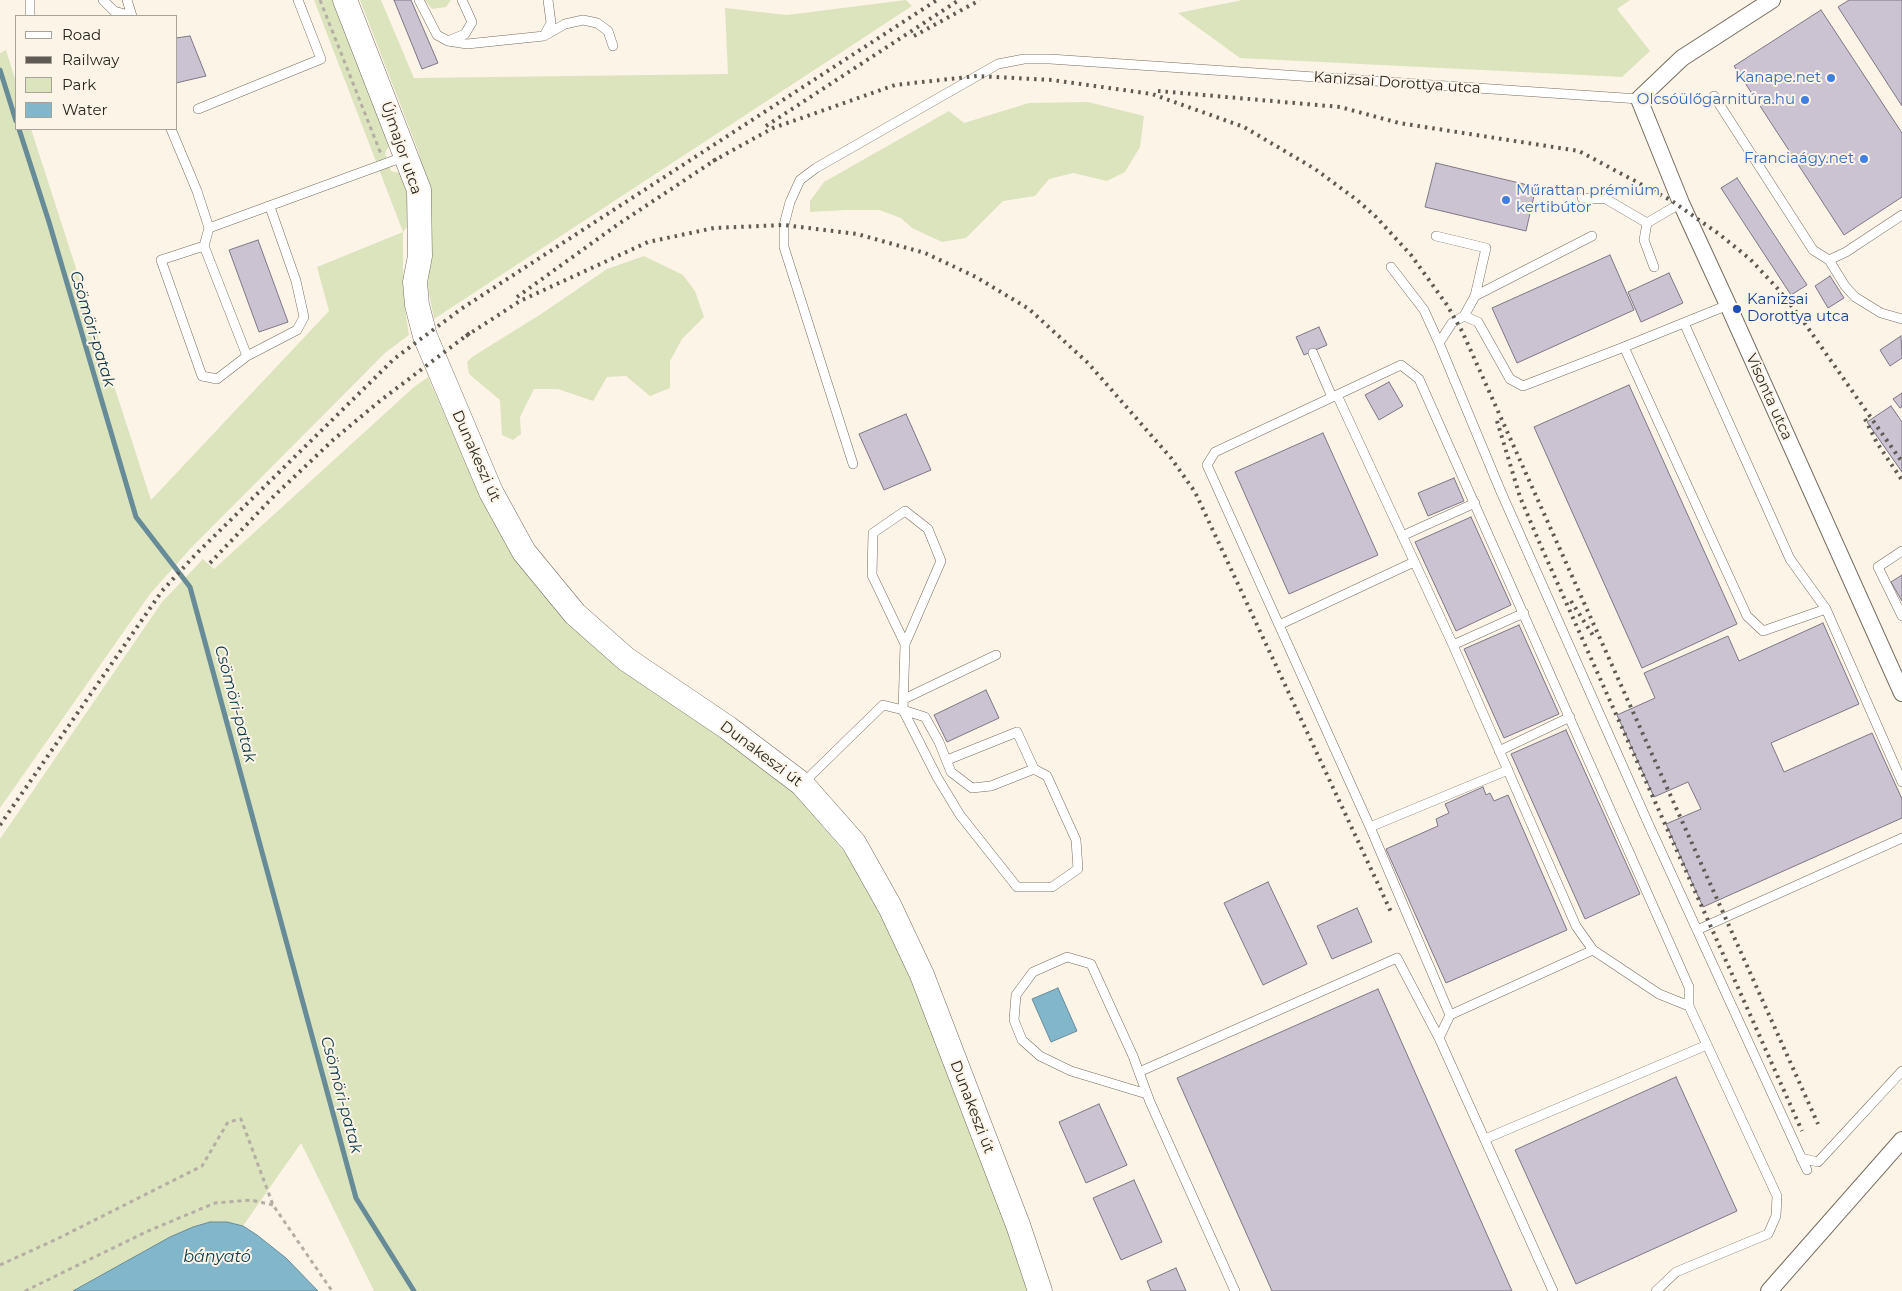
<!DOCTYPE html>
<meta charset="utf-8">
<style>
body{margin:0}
#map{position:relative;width:1902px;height:1291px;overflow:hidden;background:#fdf4e8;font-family:Montserrat,sans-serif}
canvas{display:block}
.legend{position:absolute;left:15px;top:15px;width:162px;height:115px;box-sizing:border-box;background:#fdf4e8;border:1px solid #a9a298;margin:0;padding:6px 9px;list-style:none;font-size:15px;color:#2a2620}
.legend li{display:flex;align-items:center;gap:10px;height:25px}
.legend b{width:25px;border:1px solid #a9a298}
</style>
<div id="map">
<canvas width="1902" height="1291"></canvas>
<ul class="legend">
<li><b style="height:6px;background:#fff"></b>Road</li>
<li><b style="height:6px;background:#5f5a52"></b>Railway</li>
<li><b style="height:14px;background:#dbe4bd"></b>Park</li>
<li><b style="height:14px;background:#82b6cb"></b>Water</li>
</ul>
</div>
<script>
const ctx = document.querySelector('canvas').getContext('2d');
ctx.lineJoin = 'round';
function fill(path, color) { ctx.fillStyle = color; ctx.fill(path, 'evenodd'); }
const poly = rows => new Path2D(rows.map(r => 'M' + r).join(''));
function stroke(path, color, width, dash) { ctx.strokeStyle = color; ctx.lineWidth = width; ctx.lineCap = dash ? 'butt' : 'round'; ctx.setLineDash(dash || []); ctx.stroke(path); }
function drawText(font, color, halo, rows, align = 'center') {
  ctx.font = font + ' Montserrat,sans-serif'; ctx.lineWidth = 4; ctx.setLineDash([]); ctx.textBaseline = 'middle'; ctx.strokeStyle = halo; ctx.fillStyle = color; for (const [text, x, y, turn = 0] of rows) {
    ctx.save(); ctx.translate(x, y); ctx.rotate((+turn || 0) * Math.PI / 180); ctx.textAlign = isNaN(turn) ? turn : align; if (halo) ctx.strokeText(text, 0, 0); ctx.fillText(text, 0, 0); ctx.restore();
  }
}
fill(poly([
 [314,0,342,0,393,139,385,153,391,171,400,173,409,180,411,222,403,232,403,267,405,309,409,335,385,353,190,549,150,594,0,808,0,53,6,50,16,82,16,129,31,129,151,500,329,311,317,267,403,232],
 [360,0,381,0,414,78,728,74,725,8,787,15,906,0,912,6,434,319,428,288,430,209,419,153],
 [425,0,451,0,446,7,432,9],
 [1242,0,1630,0,1617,9,1650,51,1622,77,1240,58,1178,13],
 [1088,102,1144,116,1140,147,1125,172,1107,181,1073,173,1049,179,1035,196,1003,201,966,238,942,242,912,228,901,218,879,210,846,210,810,212,810,201,824,182,949,111,964,123,1029,103],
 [644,256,683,275,695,291,704,317,682,339,670,361,670,388,650,396,626,376,607,377,593,401,558,389,534,389,520,417,521,434,513,440,502,435,500,400,469,374,467,362,472,357,541,314,607,269],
 [428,377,476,487,518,557,721,736,793,792,846,854,886,915,1007,1226,1028,1291,374,1291,301,1143,243,1226,227,1222,193,1227,73,1291,0,1291,0,839,162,602,203,559,214,569,414,387]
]), '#dbe4bd');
const water = poly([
 [1058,988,1077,1031,1051,1042,1032,999,1058,988],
 [210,1222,227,1222,243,1226,257,1235,286,1258,318,1291,73,1291,170,1237,193,1227,210,1222]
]);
fill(water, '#82b6cb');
stroke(water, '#688b98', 1);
stroke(poly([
 [0,70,16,121],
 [19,129,49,222,136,517,190,587,356,1198,414,1291]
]), '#688b98', 5);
const building = poly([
 [394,0,411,0,438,63,422,69,394,0],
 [1849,0,1902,0,1902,106,1838,7,1849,0],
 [1821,10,1902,133,1902,197,1844,235,1734,66,1821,10],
 [190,36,206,76,176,83,176,38,190,36],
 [1436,163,1536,187,1526,231,1425,207,1436,163],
 [1737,178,1807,285,1791,295,1721,188,1737,178],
 [258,240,288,322,259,332,229,250,258,240],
 [1610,255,1634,310,1517,363,1492,308,1610,255],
 [1669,273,1683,303,1641,322,1628,292,1669,273],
 [1830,276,1844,298,1828,308,1815,286,1830,276],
 [1319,327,1327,345,1304,355,1296,337,1319,327],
 [1901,336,1902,358,1890,366,1880,350,1901,336],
 [1389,382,1403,406,1379,420,1365,395,1389,382],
 [1629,385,1737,624,1642,668,1534,427,1629,385],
 [1902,393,1902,407,1900,408,1893,399,1902,393],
 [1891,406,1902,422,1902,472,1867,422,1891,406],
 [906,414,931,470,884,490,859,434,906,414],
 [1323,433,1378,555,1289,594,1235,472,1323,433],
 [1454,478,1464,501,1428,516,1418,493,1454,478],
 [1471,517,1511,605,1456,631,1415,542,1471,517],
 [1902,575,1902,601,1891,582,1902,575],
 [1823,623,1859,704,1771,743,1784,772,1872,733,1902,799,1902,818,1703,907,1666,824,1701,809,1688,782,1654,797,1617,715,1655,698,1644,673,1728,636,1739,661,1823,623],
 [1519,625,1559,714,1504,738,1464,649,1519,625],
 [986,690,999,718,947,742,934,715,986,690],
 [1566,730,1640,894,1585,919,1511,754,1566,730],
 [1483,787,1486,795,1490,793,1494,801,1508,795,1567,930,1446,983,1386,849,1438,826,1436,819,1449,813,1445,804,1483,787],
 [1268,882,1307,964,1263,985,1224,903,1268,882],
 [1357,908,1372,942,1332,959,1317,926,1357,908],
 [1378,989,1512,1291,1272,1291,1177,1078,1378,989],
 [1676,1077,1737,1211,1576,1284,1515,1150,1676,1077],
 [1099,1104,1127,1165,1086,1183,1059,1122,1099,1104],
 [1134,1180,1162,1242,1121,1260,1093,1198,1134,1180],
 [1176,1268,1186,1291,1151,1291,1147,1281,1176,1268]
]);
fill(building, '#cbc2d2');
stroke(building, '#7e7684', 1);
const lane = poly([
 [103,0,114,11,132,16],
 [127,0,132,16],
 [419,0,437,35,448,41,465,34,472,22,462,0],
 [30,16,30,0],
 [544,36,565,24,583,20,597,23,608,31,613,46],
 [448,41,467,44,544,36,551,23,548,0],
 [1714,96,1813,250,1829,260,1846,252,1902,215],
 [198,109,321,59,298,0],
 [171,129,197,191,209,228,204,246,247,356,217,379,202,376,161,260,204,246],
 [1582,198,1606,199,1647,223],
 [209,228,406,156],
 [1436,236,1486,248,1475,296],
 [1829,260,1845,286,1855,297,1881,313,1902,319],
 [1391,267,1424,310,1439,343],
 [1654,267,1644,240,1647,223,1681,203],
 [1728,305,1624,347,1523,386,1510,379,1478,322,1464,316,1452,323,1439,343,1501,492,1648,823,1807,1170],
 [1464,316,1475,296,1592,236],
 [1684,323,1790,559,1826,609,1902,782],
 [1624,347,1747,616,1763,631,1826,609],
 [1313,353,1332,397],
 [247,356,297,330,304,317,296,281,270,207],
 [1337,395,1453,645,1576,926,1593,950],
 [853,464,784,247,784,225,790,202,800,180,816,168,998,64,1024,59,1050,59,1639,99],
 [1402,536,1475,503],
 [1902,551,1878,567,1902,616],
 [1279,625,1414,562],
 [1453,645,1524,613],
 [904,699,996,655],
 [1499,751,1570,717],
 [947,760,1017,732,1034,769],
 [802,784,883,705,903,710,937,777,960,815,1017,887,1052,887,1078,869,1076,840,1047,776,1034,769,991,786,972,788,951,772,939,742,925,717,903,710,905,644,872,575,873,533,905,511,928,529,941,561,905,644],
 [1370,827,1508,770],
 [1697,930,1902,838],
 [1450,1015,1593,950,1659,994,1689,1006],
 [1139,1072,1397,958,1439,1038],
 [1147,1094,1071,1071,1040,1056,1022,1040,1014,1020,1016,995,1033,972,1067,957,1091,964,1133,1056,1150,1102,1235,1291],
 [1485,1139,1707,1045],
 [1801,1158,1818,1162,1902,1071],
 [1553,1291,1439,1038,1450,1015,1370,827,1207,465,1215,452,1401,365,1419,379,1689,987,1689,1006,1777,1196,1776,1216,1768,1234,1676,1272,1656,1291]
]);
const street = poly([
 [1772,0,1682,58,1639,99,1681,203,1728,305,1902,693],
 [1769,1291,1902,1140]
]);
const secondary = poly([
 [345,0,419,190,420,256,415,282,417,305,425,336,491,492,524,552,575,614,626,659,728,728,802,784,854,843,890,907,922,975,1018,1225,1040,1291]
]);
stroke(lane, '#766c5f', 10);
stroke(street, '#766c5f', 18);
stroke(secondary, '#766c5f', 25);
stroke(poly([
 [320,0,381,154],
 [0,1265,59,1238,202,1166,228,1122,241,1119,273,1205,332,1291],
 [25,1291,148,1231,215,1203,251,1200,273,1205]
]), '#b5aea4', 3, [4, 4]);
stroke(lane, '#fff', 9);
stroke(street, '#fff', 16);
stroke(secondary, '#fff', 24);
stroke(poly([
 [914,36,980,0],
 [1158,91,1340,107,1399,123,1579,151,1672,201,1719,234,1750,259,1778,289,1801,318,1902,462],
 [766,126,959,0],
 [713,161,773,128,895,85,977,76,1052,80,1152,94,1244,127,1315,169,1357,200,1376,217,1411,255,1447,305,1462,331,1818,1124],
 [517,297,617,225,718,158],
 [466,336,520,301,648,242,714,228,784,225,857,234,925,253,976,277,1029,309,1088,363,1171,458,1195,492,1392,914],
 [1865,419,1877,443,1902,480],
 [1497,421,1520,497,1540,544,1802,1131],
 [210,563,274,496,333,440,381,400,471,332],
 [1571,601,1594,637],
 [0,825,162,591,196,554,394,359,461,309,937,0]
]), '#5f5a52', 4, [2.5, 5]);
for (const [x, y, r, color] of [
 [1831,78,5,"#3f7fe0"],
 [1805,100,5,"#3f7fe0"],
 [1864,159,5,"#3f7fe0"],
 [1506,200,5,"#3f7fe0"],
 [1737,309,5,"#1a4fb4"]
]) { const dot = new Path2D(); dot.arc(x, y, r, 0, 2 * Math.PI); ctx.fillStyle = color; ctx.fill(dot); stroke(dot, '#fdf4e8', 2); }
drawText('15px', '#366cbe', '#fdf4e8', [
 ["Kanape.net",1821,78],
 ["Olcsóülőgarnitúra.hu",1795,100],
 ["Franciaágy.net",1854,159],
 ["Műrattan prémium",1516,191,"left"],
 ["kertibútor",1516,208,"left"]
], 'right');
drawText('15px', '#2a2620', '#fdf4e8', [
 ["Kanizsai Dorottya utca",1397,83,4],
 ["Újmajor utca",401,148,71],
 ["Visonta utca",1769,397,66],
 ["Dunakeszi út",476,456,66],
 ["Dunakeszi út",761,754,37],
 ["Dunakeszi út",972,1107,69]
]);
drawText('15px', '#164399', '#fdf4e8', [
 ["Kanizsai",1747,300],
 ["Dorottya utca",1747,317]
], 'left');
drawText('italic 16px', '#093948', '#fdf4e8', [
 ["Csömöri-patak",92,329,73],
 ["Csömöri-patak",235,704,75],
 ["Csömöri-patak",341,1095,75],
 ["bányató",217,1257]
]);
</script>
